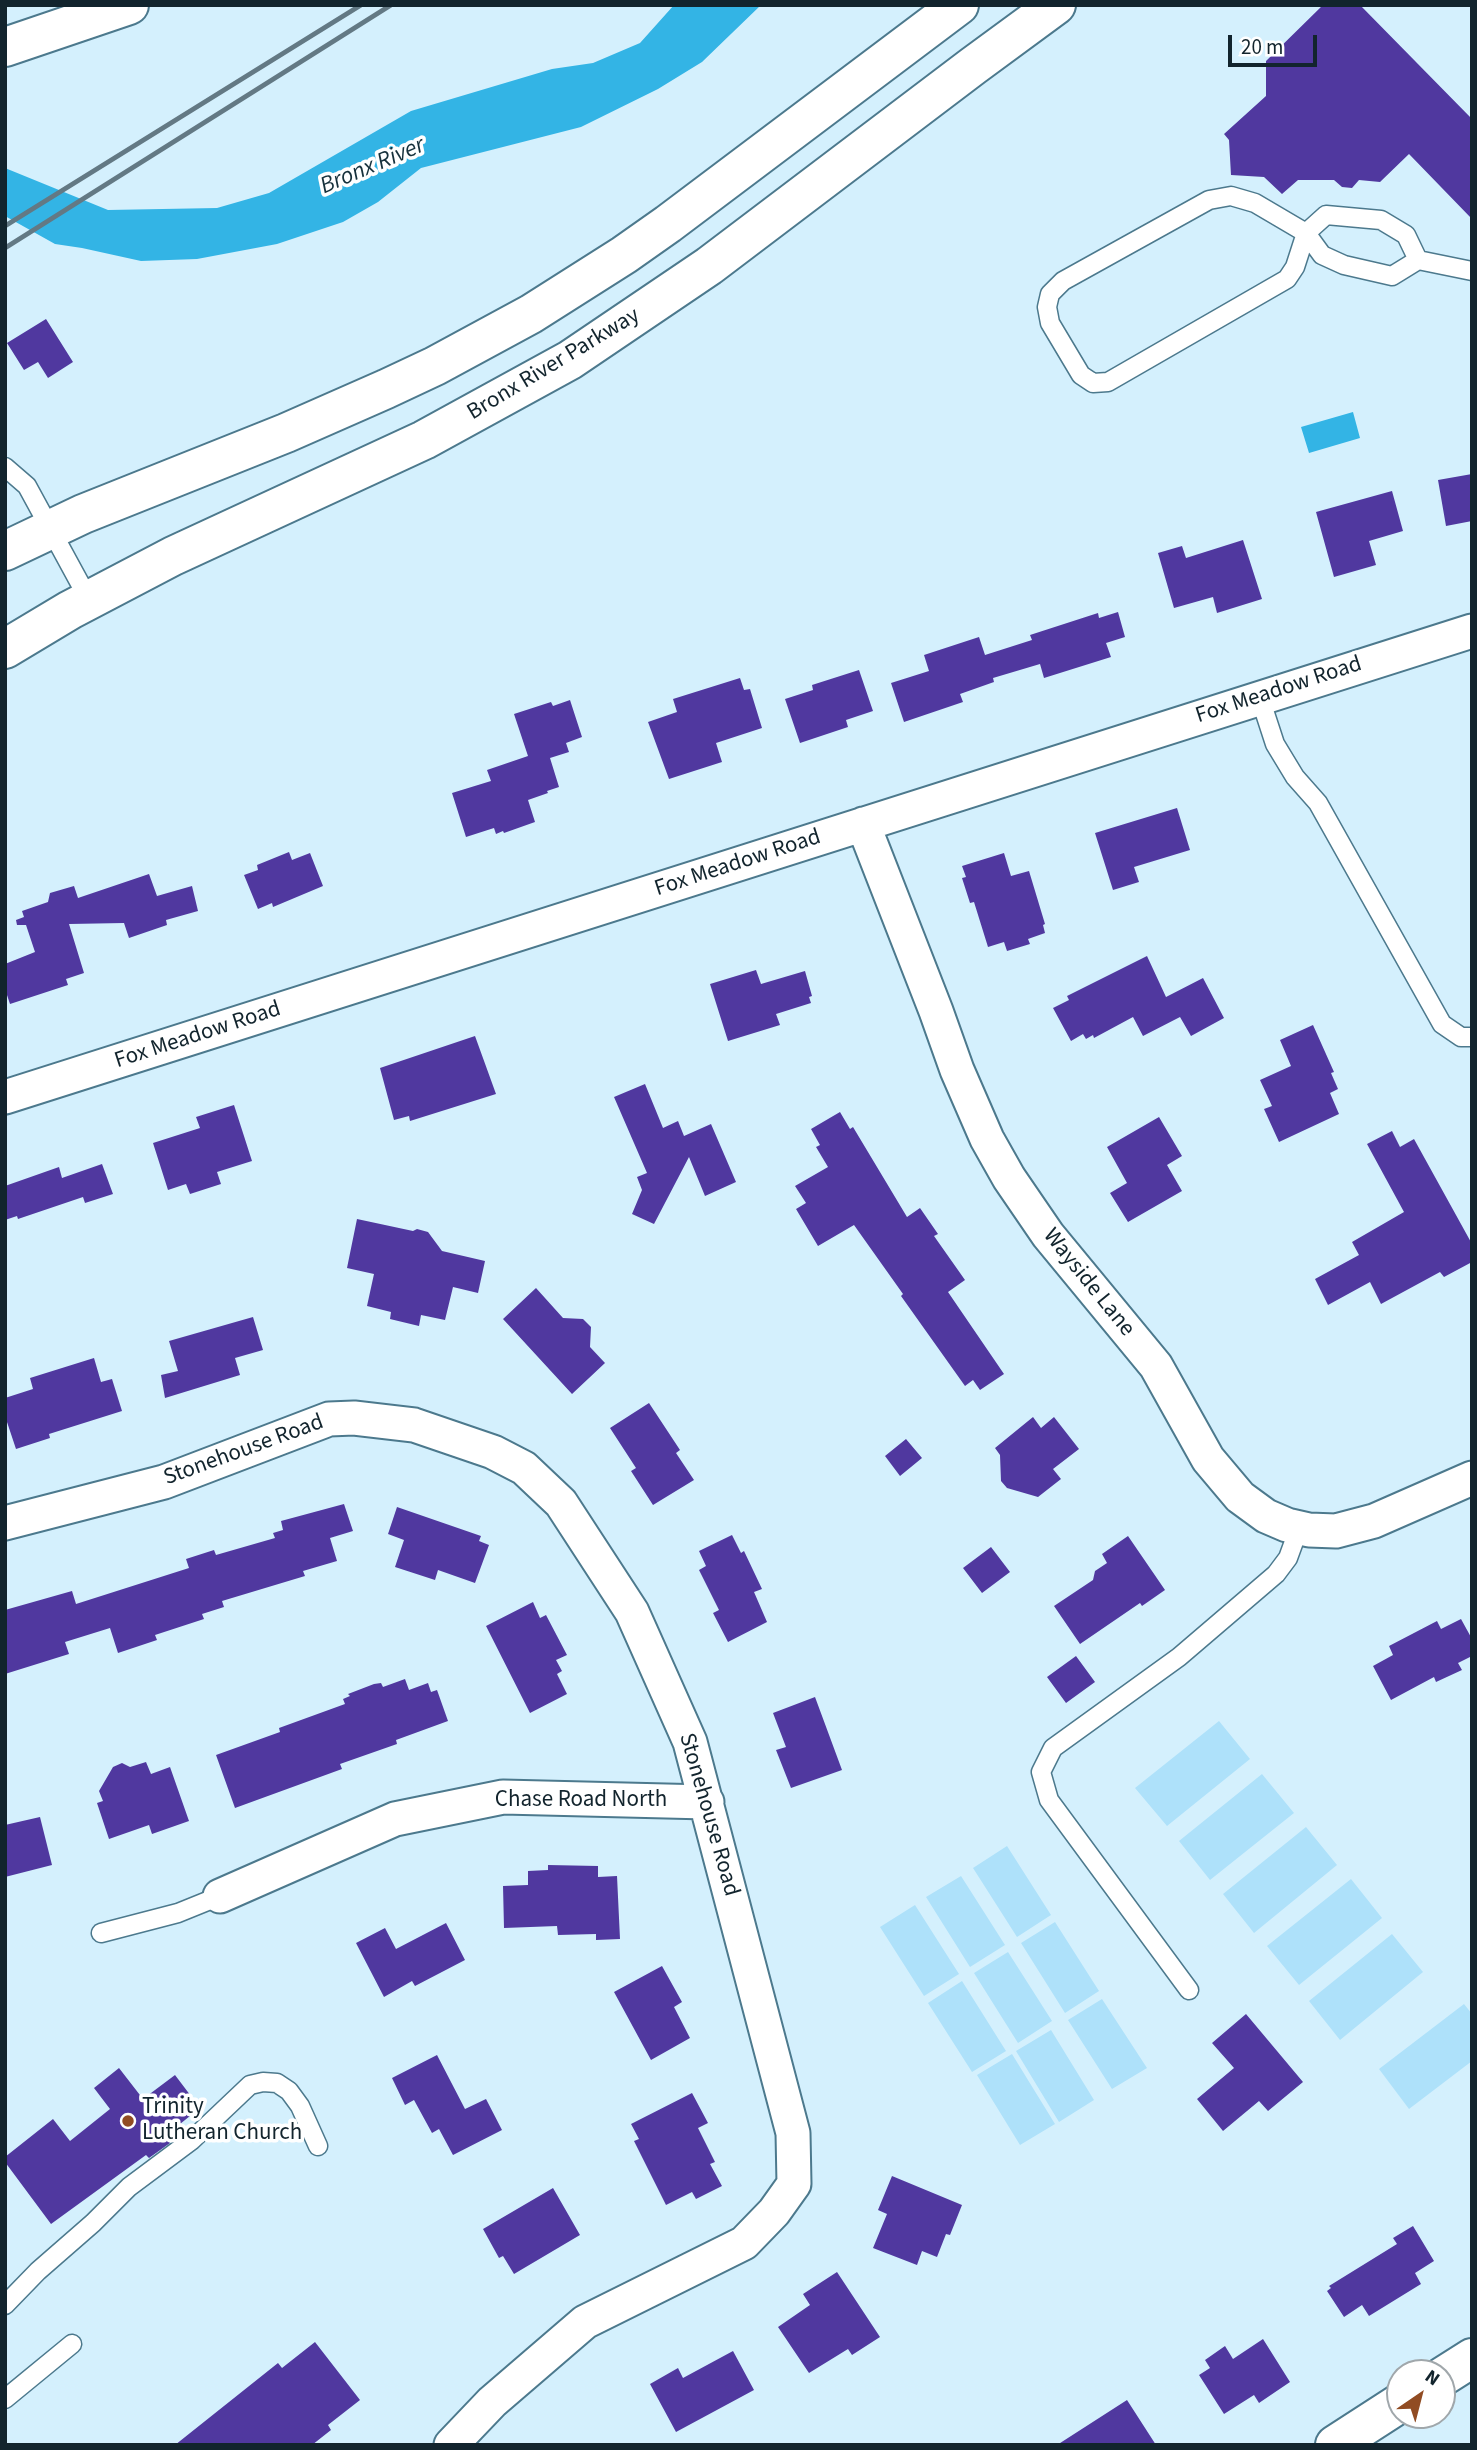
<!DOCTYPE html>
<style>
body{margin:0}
#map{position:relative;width:1477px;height:2450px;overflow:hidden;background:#d4f0fd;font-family:"Source Sans 3",sans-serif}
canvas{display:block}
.frame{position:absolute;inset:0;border:7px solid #12242d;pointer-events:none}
.north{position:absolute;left:1386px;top:2359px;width:70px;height:70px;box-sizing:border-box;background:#fff;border:2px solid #a0a7ab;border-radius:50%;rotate:35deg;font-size:19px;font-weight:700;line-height:28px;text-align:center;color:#12242d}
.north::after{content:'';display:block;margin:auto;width:24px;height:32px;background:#914c23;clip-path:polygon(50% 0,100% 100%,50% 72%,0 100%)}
.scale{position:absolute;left:1228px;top:35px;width:89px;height:32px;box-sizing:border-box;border:4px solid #12242d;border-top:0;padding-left:9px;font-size:21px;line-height:24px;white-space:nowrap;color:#12242d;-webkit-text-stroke:5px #fff;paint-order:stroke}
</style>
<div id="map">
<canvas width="1477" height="2450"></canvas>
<div class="frame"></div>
<div class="north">N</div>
<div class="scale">20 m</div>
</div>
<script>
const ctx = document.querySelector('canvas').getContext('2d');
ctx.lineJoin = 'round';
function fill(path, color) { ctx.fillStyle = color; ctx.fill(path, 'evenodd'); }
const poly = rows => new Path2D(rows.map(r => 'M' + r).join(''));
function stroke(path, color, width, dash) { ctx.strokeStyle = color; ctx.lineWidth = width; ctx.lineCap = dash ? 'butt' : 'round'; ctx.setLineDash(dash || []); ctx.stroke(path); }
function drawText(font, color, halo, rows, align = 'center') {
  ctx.font = font + ' "Source Sans 3",sans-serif'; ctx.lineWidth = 7; ctx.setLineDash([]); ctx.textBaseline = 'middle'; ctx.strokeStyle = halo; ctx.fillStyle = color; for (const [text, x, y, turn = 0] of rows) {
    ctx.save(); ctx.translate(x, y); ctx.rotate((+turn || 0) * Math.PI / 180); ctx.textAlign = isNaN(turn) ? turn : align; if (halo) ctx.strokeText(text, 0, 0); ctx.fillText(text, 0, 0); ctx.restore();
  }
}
fill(poly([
 [1219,1721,1250,1759,1167,1826,1135,1788],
 [1262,1774,1294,1813,1210,1880,1179,1841],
 [1306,1827,1337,1865,1254,1933,1223,1894],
 [1007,1846,1051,1915,1017,1937,973,1868],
 [961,1876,1005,1945,970,1967,926,1897],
 [1351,1879,1382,1918,1299,1985,1267,1946],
 [915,1905,959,1974,924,1996,880,1927],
 [1055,1922,1099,1991,1065,2013,1021,1943],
 [1392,1934,1423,1972,1340,2040,1309,2001],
 [1008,1952,1052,2021,1018,2043,974,1973],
 [962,1981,1006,2051,972,2072,928,2003],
 [1102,1999,1147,2068,1112,2089,1068,2020],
 [1464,2004,1472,2014,1472,2061,1409,2109,1379,2069],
 [1051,2030,1094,2100,1059,2122,1016,2051],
 [1012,2054,1055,2124,1020,2145,977,2075]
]), '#aee1fa');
fill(poly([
 [674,5,761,5,702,62,658,89,581,127,421,168,378,202,343,222,277,244,197,259,141,261,82,248,55,244,5,216,5,168,108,210,217,208,269,193,411,111,552,69,593,63,640,43],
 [1353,412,1360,438,1309,453,1301,427]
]), '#33b4e5');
fill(poly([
 [1323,5,1360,5,1472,119,1472,219,1409,154,1380,182,1359,180,1352,188,1342,187,1334,180,1298,180,1282,194,1264,177,1231,175,1229,140,1224,134,1266,96,1266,61],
 [46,319,73,362,48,378,38,362,24,370,7,343],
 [1472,474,1472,521,1446,526,1438,480],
 [1392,491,1403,531,1369,541,1376,565,1334,577,1316,512],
 [1243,540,1262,599,1217,613,1213,597,1174,608,1158,553,1182,546,1186,558],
 [1118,612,1125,637,1106,643,1111,657,1044,678,1040,664,993,678,994,682,960,694,963,702,904,722,891,683,929,671,924,655,979,637,985,655,1032,640,1030,635,1098,613,1099,618],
 [859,670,873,711,846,720,848,727,800,743,785,699,813,690,812,685],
 [740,678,744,690,750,689,762,728,716,743,722,762,669,779,648,722,677,712,673,699],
 [570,700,582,737,566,743,569,752,550,758,559,787,547,791,548,793,528,800,535,822,504,833,503,831,496,834,494,828,466,837,452,793,491,781,487,770,528,756,514,714,551,702,553,706],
 [1177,808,1190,850,1134,867,1139,882,1113,890,1095,833],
 [289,852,292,860,310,853,323,886,273,907,272,903,258,909,244,875,258,870,257,865],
 [1004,853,1011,876,1029,871,1045,924,1043,925,1045,933,1028,939,1030,944,1007,951,1004,942,988,947,974,902,970,903,962,878,966,877,962,866],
 [149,874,157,896,192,886,198,911,166,920,167,925,129,938,124,923,69,924,84,973,66,979,68,985,10,1004,5,989,5,964,35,952,26,925,17,925,16,920,24,917,22,911,48,902,50,893,74,886,78,898],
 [1147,956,1166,997,1203,978,1224,1018,1191,1036,1180,1017,1143,1036,1133,1017,1094,1038,1093,1035,1086,1039,1083,1034,1071,1041,1053,1008,1069,1000,1067,996],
 [756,970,761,984,805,971,812,996,809,997,811,1003,776,1014,780,1025,728,1041,710,984],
 [1313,1025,1334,1072,1331,1073,1338,1089,1330,1093,1339,1114,1279,1142,1264,1109,1272,1106,1260,1080,1291,1066,1280,1040],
 [475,1036,496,1094,410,1121,409,1116,394,1120,380,1068],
 [645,1084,663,1128,678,1121,684,1136,711,1124,736,1182,705,1196,689,1157,654,1224,632,1214,642,1190,637,1177,647,1173,614,1097],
 [234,1105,252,1161,217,1172,221,1184,190,1194,186,1184,168,1190,153,1143,200,1128,196,1117],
 [840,1112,850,1129,853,1127,907,1217,920,1208,938,1234,934,1236,965,1280,948,1292,1004,1374,980,1390,973,1380,965,1386,901,1296,903,1294,854,1225,818,1246,796,1209,806,1203,795,1186,828,1167,816,1147,820,1145,811,1129],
 [1159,1117,1182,1156,1167,1165,1182,1191,1128,1222,1110,1193,1127,1183,1107,1147],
 [1392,1131,1400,1147,1414,1139,1472,1244,1472,1262,1444,1277,1440,1272,1381,1304,1370,1282,1328,1305,1315,1279,1359,1255,1352,1242,1404,1212,1367,1144],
 [102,1164,113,1194,85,1203,83,1197,18,1219,17,1216,5,1220,5,1186,59,1167,62,1178],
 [357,1219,413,1231,417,1229,428,1232,442,1251,485,1261,478,1293,453,1287,445,1320,421,1315,419,1326,390,1319,391,1312,367,1306,374,1274,347,1268],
 [536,1288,563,1318,583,1319,591,1327,590,1347,605,1363,572,1394,503,1319],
 [253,1317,263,1350,235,1358,240,1375,165,1398,161,1375,178,1371,169,1341],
 [94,1358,101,1382,112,1379,122,1411,49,1434,50,1438,16,1449,5,1416,5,1398,33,1389,30,1378],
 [649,1403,680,1450,676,1453,694,1480,653,1505,631,1471,636,1468,610,1428],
 [1033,1417,1041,1428,1054,1417,1079,1449,1053,1469,1061,1479,1038,1497,1007,1488,1001,1481,1000,1455,995,1448],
 [906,1439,922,1458,900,1476,885,1456],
 [344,1504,353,1531,330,1538,337,1561,303,1571,305,1576,222,1601,224,1607,202,1614,204,1619,155,1635,157,1640,118,1653,110,1628,65,1642,69,1654,5,1674,5,1610,72,1591,76,1604,189,1568,186,1559,214,1550,216,1555,275,1538,273,1533,283,1530,281,1521],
 [397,1507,481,1536,479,1541,489,1545,475,1583,438,1570,435,1580,395,1567,404,1540,388,1534],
 [732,1535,741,1553,744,1551,762,1589,754,1592,767,1622,728,1642,713,1613,719,1610,699,1570,706,1566,699,1551],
 [1128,1536,1165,1590,1142,1606,1140,1603,1080,1644,1054,1606,1093,1580,1095,1571,1107,1563,1102,1554],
 [991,1547,1010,1572,982,1593,963,1568],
 [533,1602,540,1618,546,1615,567,1655,556,1660,562,1671,557,1674,567,1694,530,1713,486,1626],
 [1461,1619,1472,1639,1472,1656,1458,1663,1462,1670,1436,1682,1434,1677,1391,1700,1373,1666,1393,1655,1389,1646,1437,1621,1441,1629],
 [1076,1656,1095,1682,1066,1703,1047,1677],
 [405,1679,409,1690,428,1683,431,1692,437,1690,448,1721,396,1740,397,1744,340,1764,342,1769,235,1808,216,1755,280,1732,279,1728,345,1704,343,1699,350,1696,348,1694,374,1684,381,1683,383,1687],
 [815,1697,842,1770,791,1788,776,1750,786,1747,773,1713],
 [146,1762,151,1774,170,1767,189,1821,152,1834,149,1825,109,1839,97,1803,103,1801,99,1791,113,1767,122,1763,130,1767],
 [40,1817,52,1865,5,1877,5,1825],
 [548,1865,598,1866,598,1877,617,1876,620,1939,596,1940,596,1934,558,1935,557,1926,504,1928,503,1886,528,1885,528,1871,548,1870],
 [446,1923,465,1960,415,1986,412,1981,384,1997,356,1943,385,1928,396,1949],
 [662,1966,682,2002,674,2007,690,2038,651,2060,614,1992],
 [1246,2014,1303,2082,1268,2111,1259,2101,1223,2131,1197,2099,1234,2068,1212,2043],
 [437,2055,465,2109,486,2099,502,2130,453,2155,439,2129,432,2133,414,2100,405,2105,392,2078],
 [119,2068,143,2099,175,2075,200,2108,165,2136,170,2143,149,2158,146,2155,51,2224,5,2162,5,2157,53,2119,70,2141,110,2109,94,2088],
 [692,2093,708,2123,698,2128,715,2162,710,2164,722,2186,696,2199,692,2192,666,2205,634,2141,639,2139,631,2124],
 [892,2176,962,2205,950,2235,946,2234,937,2257,922,2251,917,2265,873,2248,887,2214,878,2210],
 [553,2188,580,2235,514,2274,503,2256,499,2258,483,2229],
 [1413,2226,1434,2261,1415,2273,1421,2284,1369,2316,1362,2305,1344,2317,1327,2291,1331,2288,1329,2286,1397,2244,1393,2238],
 [837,2272,880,2337,852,2355,848,2349,809,2373,778,2327,810,2305,803,2294],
 [1263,2339,1290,2382,1259,2403,1254,2395,1224,2414,1199,2375,1210,2368,1205,2360,1225,2346,1233,2359],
 [315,2342,360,2400,328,2425,331,2430,312,2445,175,2445,278,2363,282,2368],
 [733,2351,754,2390,676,2432,650,2384,678,2368,683,2378],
 [1127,2400,1156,2445,1057,2445]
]), '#50389f');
const lane = poly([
 [1418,260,1406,235,1381,220,1326,215,1306,233,1295,267,1287,279,1108,382,1093,383,1081,375,1050,323,1047,307,1050,294,1063,281,1209,200,1231,196,1255,203,1306,233,1322,255,1344,265,1392,276,1418,260,1472,271],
 [5,467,27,486,89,600],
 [1260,698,1275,744,1295,777,1318,803,1442,1024,1461,1037,1472,1037],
 [101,1933,178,1913,220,1896],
 [1189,1990,1049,1800,1041,1772,1053,1748,1179,1657,1276,1574,1288,1558,1299,1528],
 [5,2305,38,2271,93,2223,129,2187,192,2140,250,2085,263,2082,277,2083,289,2091,300,2106,318,2146],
 [5,2399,72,2344]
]);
const street = poly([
 [863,824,936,1011,957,1070,987,1139,1009,1178,1048,1235,1156,1366,1208,1459,1240,1497,1266,1516,1287,1525,1309,1530,1336,1531,1374,1521,1472,1478],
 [5,1097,1472,631],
 [5,1523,164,1482,329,1419,354,1418,414,1425,493,1452,524,1468,561,1503,632,1612,690,1742,793,2133,794,2184,774,2212,744,2243,585,2322,492,2402,451,2445],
 [220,1896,395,1819,503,1797,707,1802]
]);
const secondary = poly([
 [5,47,129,5],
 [1442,2377,1472,2358],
 [1335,2445,1400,2403]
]);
const highway = poly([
 [5,551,83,514,286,433,386,389,435,366,531,314,624,255,668,224,959,5],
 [5,649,70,610,173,556,424,440,570,360,709,266,973,66,1056,5]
]);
stroke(lane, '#4c798d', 21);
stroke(street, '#4c798d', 37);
stroke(secondary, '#4c798d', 42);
stroke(highway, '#4c798d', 42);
stroke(lane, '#fff', 18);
stroke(street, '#fff', 33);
stroke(secondary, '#fff', 38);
stroke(highway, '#fff', 38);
stroke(poly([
 [5,226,361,5],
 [5,248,391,5]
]), '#637984', 5);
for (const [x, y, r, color] of [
 [128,2121,7,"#914c23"]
]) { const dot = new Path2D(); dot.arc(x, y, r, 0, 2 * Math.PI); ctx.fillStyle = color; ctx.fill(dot); stroke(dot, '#fff', 2.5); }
drawText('23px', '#12242d', '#fff', [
 ["Bronx River Parkway",554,365,-31],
 ["Fox Meadow Road",1279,691,-18],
 ["Fox Meadow Road",738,864,-18],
 ["Fox Meadow Road",198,1036,-18],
 ["Wayside Lane",1088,1283,51],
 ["Stonehouse Road",244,1451,-20],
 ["Chase Road North",581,1801],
 ["Stonehouse Road",708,1815,74]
]);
drawText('23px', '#12242d', '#fff', [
 ["Trinity",142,2108],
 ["Lutheran Church",142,2134]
], 'left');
drawText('italic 24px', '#17313c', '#fff', [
 ["Bronx River",373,167,-23]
]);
</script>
